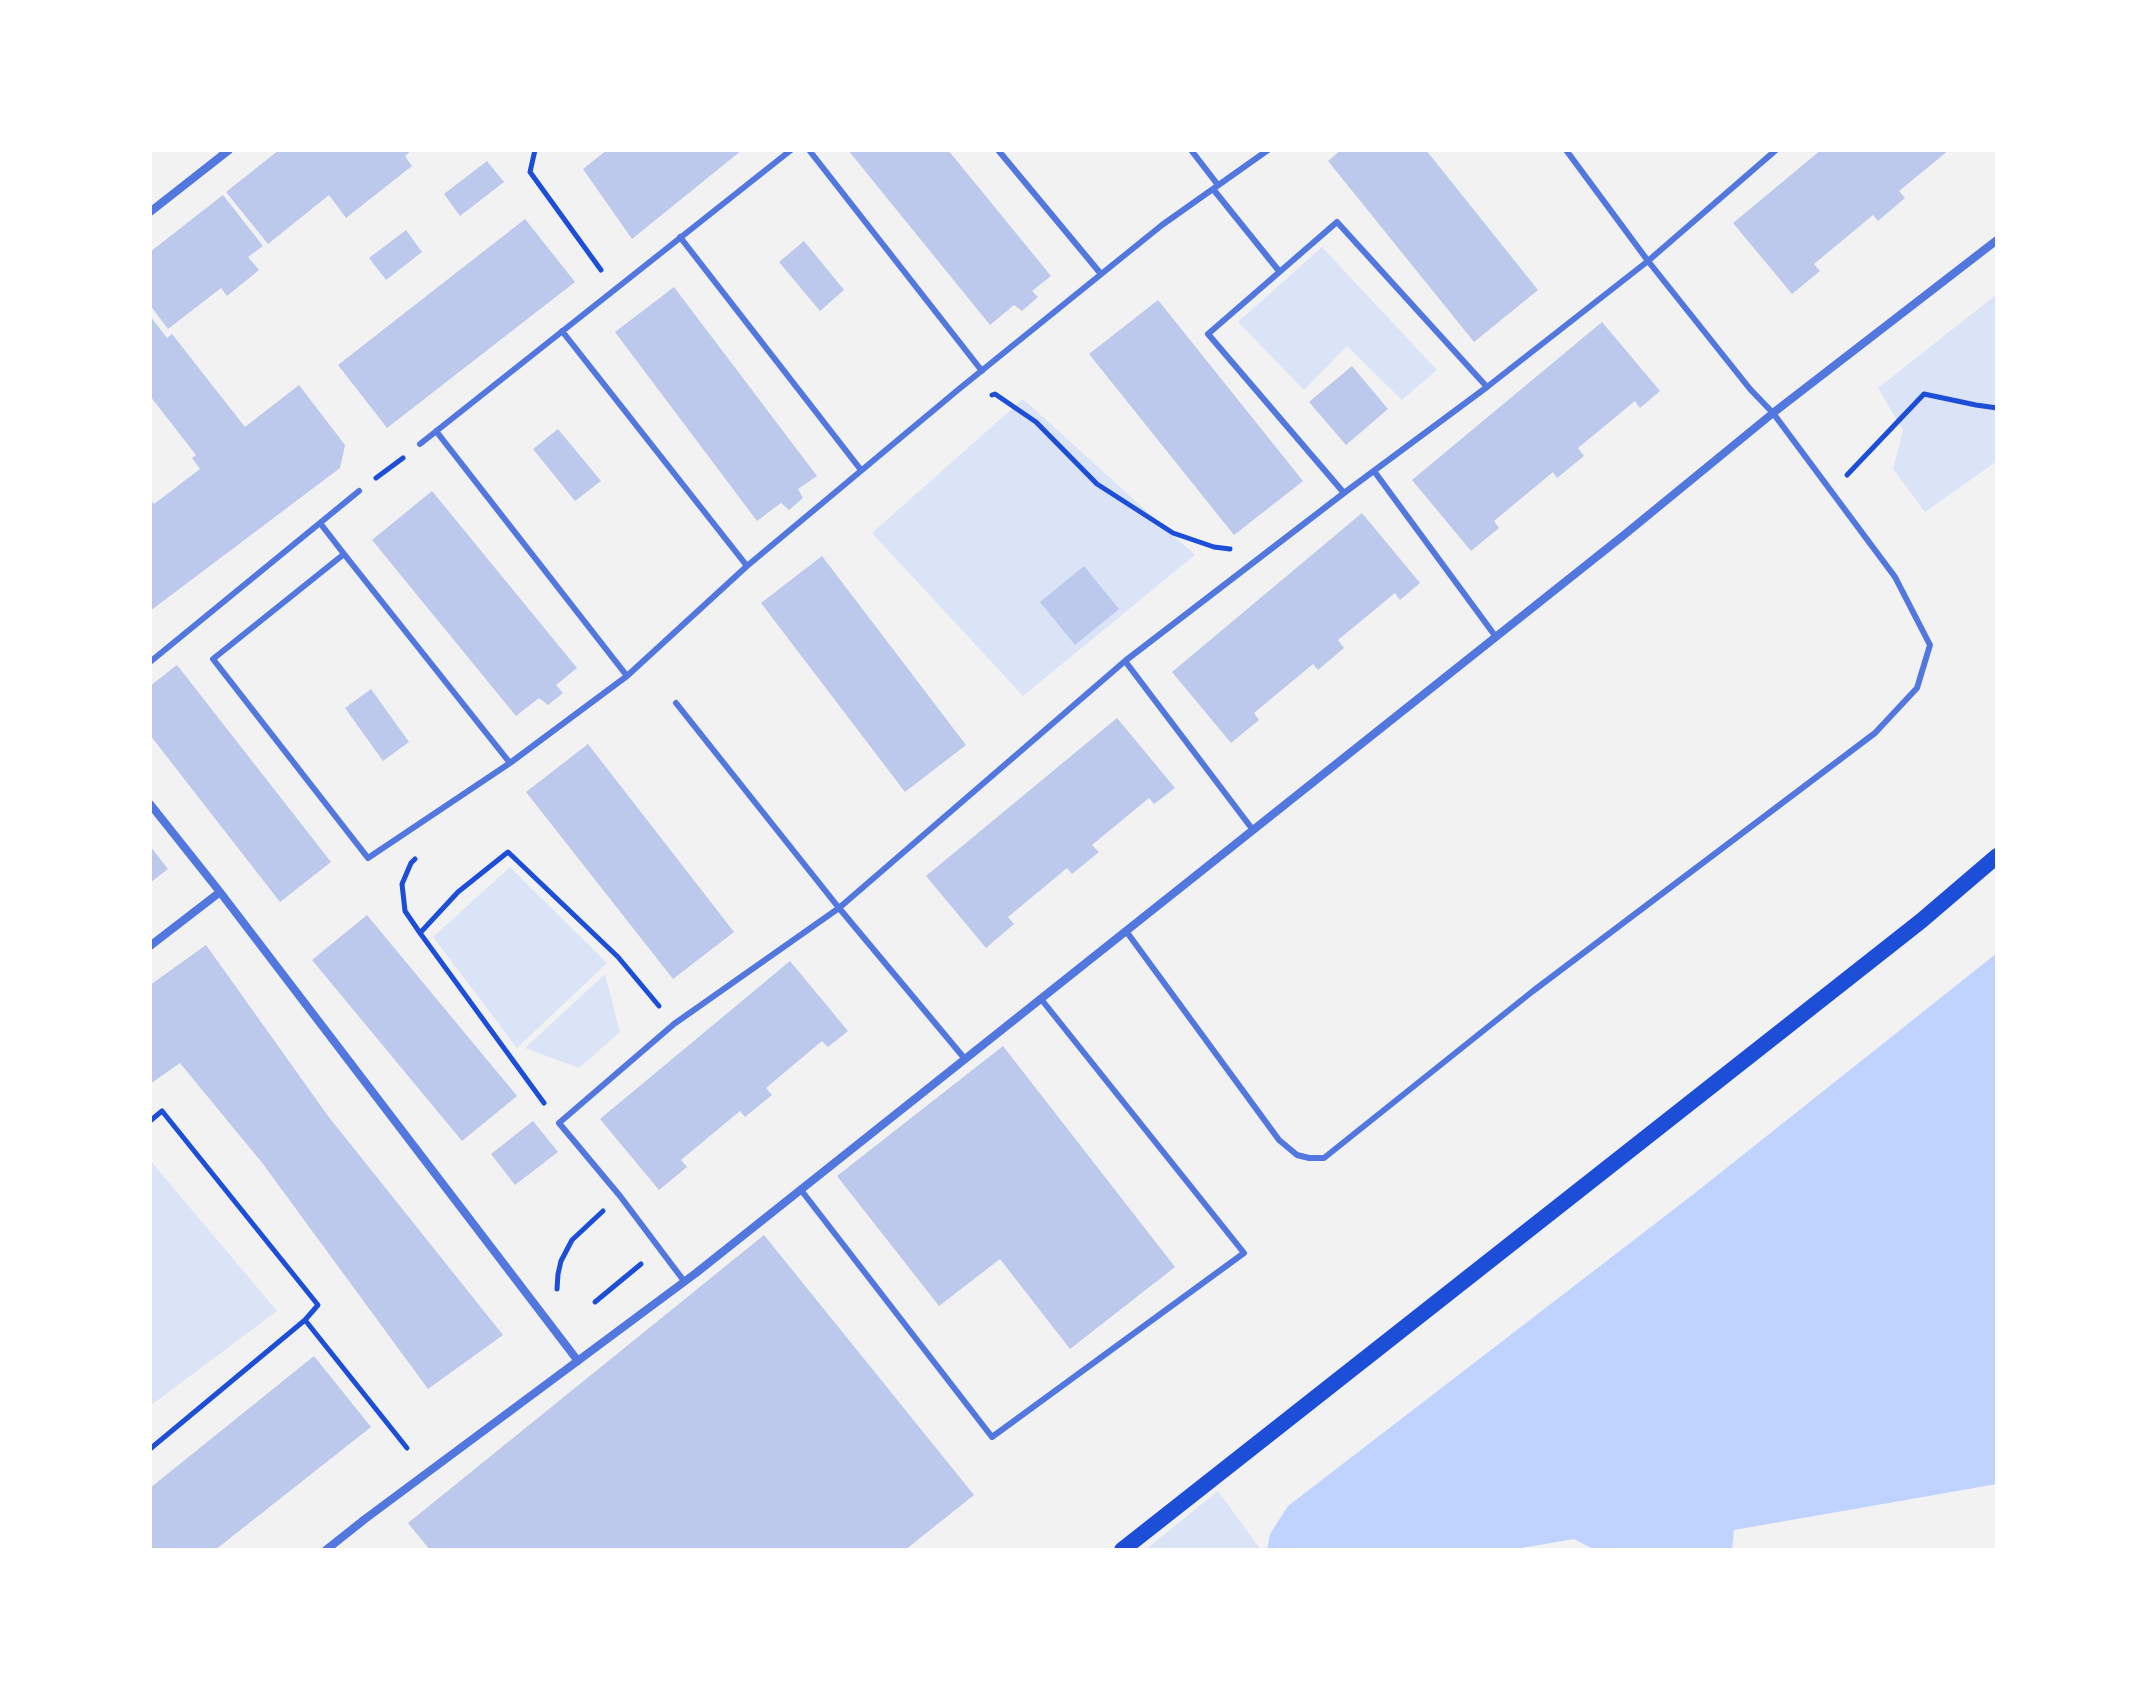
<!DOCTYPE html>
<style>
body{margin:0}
#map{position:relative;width:2147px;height:1700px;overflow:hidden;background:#f2f2f2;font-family:"Noto Serif",serif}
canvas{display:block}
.frame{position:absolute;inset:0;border:152px solid #fff;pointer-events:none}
</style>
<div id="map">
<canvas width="2147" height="1700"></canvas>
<div class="frame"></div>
</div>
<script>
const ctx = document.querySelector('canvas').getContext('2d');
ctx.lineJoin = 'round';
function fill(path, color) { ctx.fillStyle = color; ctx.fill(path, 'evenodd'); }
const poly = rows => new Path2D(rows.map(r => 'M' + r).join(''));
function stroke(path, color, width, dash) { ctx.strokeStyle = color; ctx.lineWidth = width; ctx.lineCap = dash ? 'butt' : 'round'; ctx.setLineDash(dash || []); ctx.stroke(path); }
fill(poly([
 [1322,247,1437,370,1402,400,1347,346,1304,390,1238,322],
 [1997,294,1997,461,1925,512,1893,469,1903,430,1878,388],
 [1023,399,1195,555,1023,696,872,533],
 [510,867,607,963,517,1048,433,937],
 [605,974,620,1032,579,1068,525,1048],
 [150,1160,277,1311,150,1406],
 [1218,1491,1261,1550,1145,1550]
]), '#dbe4f7');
fill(poly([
 [1997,953,1997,1484,1734,1530,1732,1550,1595,1550,1574,1539,1510,1550,1267,1550,1270,1534,1288,1506,1695,1193]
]), '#bfd3fe');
fill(poly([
 [279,150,412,150,405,156,412,166,346,218,329,195,268,244,226,192],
 [607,150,742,150,632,239,583,169],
 [848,150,948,150,1051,276,1032,291,1038,297,1022,311,1014,305,990,325],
 [1341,150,1426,150,1538,290,1474,342,1328,161],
 [1821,150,1949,150,1899,191,1905,198,1878,221,1873,215,1814,264,1820,271,1792,294,1733,223],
 [487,161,504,182,460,216,444,194],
 [223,195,263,246,248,257,259,270,227,296,221,288,168,329,150,305,150,252],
 [525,219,575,282,387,428,338,365],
 [406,230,422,252,386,280,369,258],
 [804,241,844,290,820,311,779,262],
 [674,287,817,476,798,489,803,498,789,510,781,503,757,521,615,332],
 [1158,300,1303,481,1234,535,1089,354],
 [150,316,167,338,172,334,245,427,299,385,345,445,340,468,150,611,150,505,153,502,154,504,200,469,192,458,196,455,150,396],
 [1602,322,1660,391,1640,408,1635,401,1578,448,1584,456,1557,478,1553,472,1494,521,1499,528,1471,551,1412,480],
 [1352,366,1388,409,1346,445,1309,402],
 [558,429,601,481,575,501,533,449],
 [432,491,577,668,556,685,563,693,548,705,539,698,516,716,372,540],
 [1362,513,1420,583,1400,600,1395,593,1338,640,1344,648,1318,670,1313,664,1254,713,1259,720,1231,743,1172,672],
 [822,556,966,745,905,792,761,603],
 [1084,566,1119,609,1075,645,1040,602],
 [177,665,331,862,280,902,150,735,150,686],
 [371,689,409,742,383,761,345,708],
 [1117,718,1175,788,1154,804,1149,798,1092,845,1099,852,1072,874,1067,868,1008,917,1014,924,986,948,926,876],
 [588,744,734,932,673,979,526,792],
 [150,846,168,869,150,883],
 [367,915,517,1096,462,1141,312,960],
 [206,945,328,1116,503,1335,428,1389,263,1164,180,1063,150,1084,150,985],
 [790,961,848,1031,828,1047,822,1041,766,1088,772,1095,745,1117,740,1111,681,1160,687,1167,659,1190,600,1119],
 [1003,1046,1175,1267,1070,1349,1000,1259,939,1306,837,1176],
 [533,1121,558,1152,515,1185,491,1154],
 [764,1235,974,1495,905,1550,430,1550,408,1523],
 [314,1356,371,1427,215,1550,150,1550,150,1488]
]), '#bdc9ec');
stroke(poly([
 [535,150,530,172,601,270],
 [992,395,995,394,1036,422,1097,484,1173,533,1214,547,1230,549],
 [1847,475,1924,394,1976,405,1997,408],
 [376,478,403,458],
 [415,859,411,863,402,884,405,911,420,933],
 [544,1103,420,933,458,892,508,852,618,957,659,1006],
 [150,1121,162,1111,318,1305,305,1320,150,1449],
 [557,1289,558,1274,561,1261,572,1240,603,1211],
 [595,1302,641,1264],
 [305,1320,407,1448]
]), '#1d4ed8', 5);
stroke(poly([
 [809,150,982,371],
 [998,150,1101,274],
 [1191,150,1218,185],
 [1213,189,1279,271],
 [680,237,861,470],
 [562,331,747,566],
 [1487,387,1344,493,1208,334,1337,222,1487,387,1648,261,1776,150],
 [436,431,627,676],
 [420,444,791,150],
 [1374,471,1496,637],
 [320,523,344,554],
 [1125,661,1253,830],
 [150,662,359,491],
 [676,703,839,908,965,1059],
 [510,763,344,554,213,659,368,858,510,763,627,676,747,566,959,389,1162,225,1268,150],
 [1126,931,1279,1140,1297,1155,1309,1158,1324,1158,1533,991,1875,733,1917,688,1930,645,1895,577,1773,413,1750,389,1648,261,1566,150],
 [801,1190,992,1437,1244,1253,1041,999],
 [684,1281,620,1196,559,1123,674,1024,839,908,1125,661,1344,493]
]), '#5277de', 6);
stroke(poly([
 [150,212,229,150],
 [150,804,220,892,578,1361],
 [150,946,220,892],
 [326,1550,365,1519,696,1273,1624,535,1773,413,1997,240]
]), '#5277de', 8);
stroke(poly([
 [1122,1550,1921,921,1997,856]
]), '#1d4ed8', 16);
</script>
